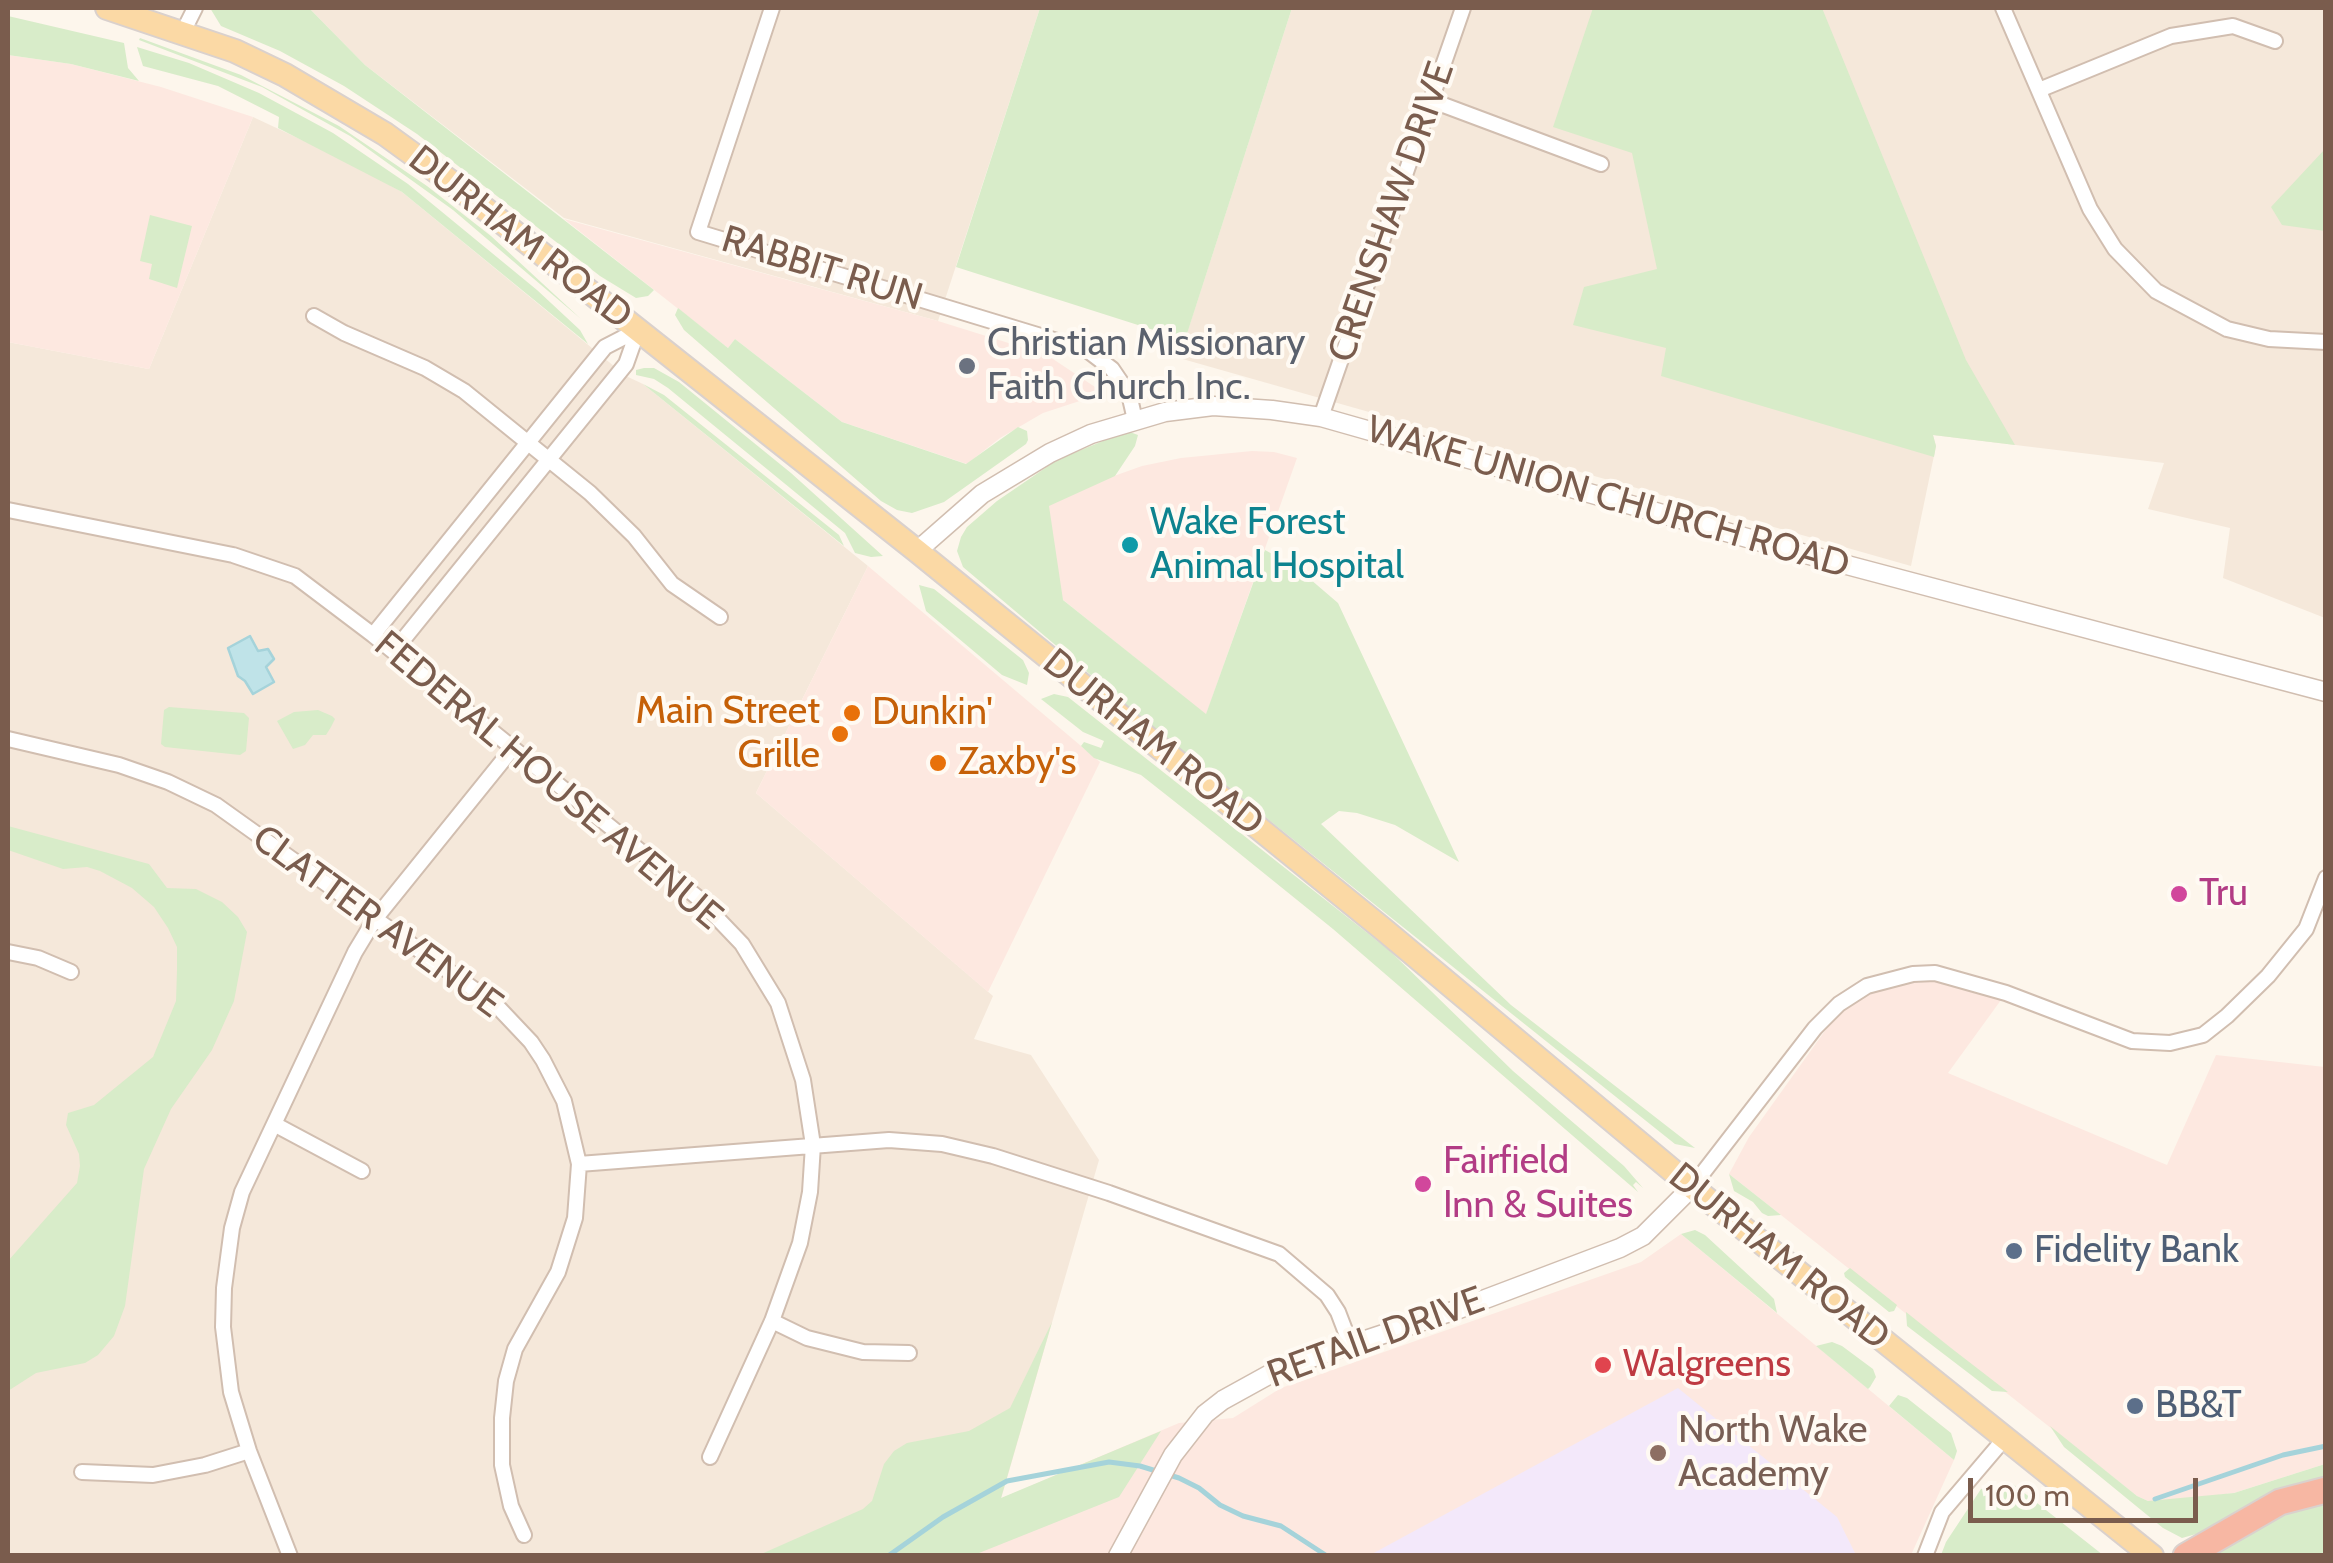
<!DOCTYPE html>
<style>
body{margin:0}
#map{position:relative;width:2333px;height:1563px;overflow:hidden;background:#fdf6ec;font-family:Cabin,sans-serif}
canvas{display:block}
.frame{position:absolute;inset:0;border:10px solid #7a5c4d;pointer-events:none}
.scale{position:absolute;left:1968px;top:1478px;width:230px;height:45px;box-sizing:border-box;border:5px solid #7a5c4d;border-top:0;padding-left:12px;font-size:30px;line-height:35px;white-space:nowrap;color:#7a5c4d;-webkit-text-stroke:8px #fffaf3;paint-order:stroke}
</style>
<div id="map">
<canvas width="2333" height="1563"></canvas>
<div class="frame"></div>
<div class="scale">100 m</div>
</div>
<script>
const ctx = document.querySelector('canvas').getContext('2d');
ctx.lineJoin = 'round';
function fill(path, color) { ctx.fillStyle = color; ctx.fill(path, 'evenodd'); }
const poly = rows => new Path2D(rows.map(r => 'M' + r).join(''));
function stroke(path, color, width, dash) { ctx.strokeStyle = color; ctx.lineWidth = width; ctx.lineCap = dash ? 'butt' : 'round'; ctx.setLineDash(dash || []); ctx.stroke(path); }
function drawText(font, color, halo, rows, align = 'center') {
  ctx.font = font + ' Cabin,sans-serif'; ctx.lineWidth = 8; ctx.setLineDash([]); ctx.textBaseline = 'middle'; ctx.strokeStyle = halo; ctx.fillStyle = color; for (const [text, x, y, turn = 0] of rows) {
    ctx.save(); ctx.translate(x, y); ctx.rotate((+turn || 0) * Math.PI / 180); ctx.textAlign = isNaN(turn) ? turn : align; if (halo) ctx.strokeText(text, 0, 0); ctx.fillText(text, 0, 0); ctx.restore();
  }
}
fill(poly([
 [309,8,1040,8,938,321,564,218,365,65],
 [1292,8,2325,8,2325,618,2223,578,2230,528,2148,509,2164,463,1933,435,1936,446,1911,566,1179,358],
 [253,117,347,161,402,192,626,376,643,384,868,566,756,793,993,996,974,1039,1031,1055,1099,1160,1001,1499,865,1555,8,1555,8,342,149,369]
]), '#f5e8da');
fill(poly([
 [8,55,71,64,161,87,253,117,149,369,8,342],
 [564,219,938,321,1047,355,1104,393,1043,413,1000,438,967,464,842,422,735,339,728,348],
 [1252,451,1274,452,1297,458,1206,715,1062,599,1048,505,1100,481,1142,466,1181,458],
 [868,566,1100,762,988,992,756,793],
 [1938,981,2001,1000,1948,1073,2167,1165,2216,1055,2325,1067,2325,1464,2234,1493,2173,1501,2148,1501,2137,1496,1729,1174,1749,1137,1832,1021,1849,1004,1889,985],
 [1681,1234,1954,1460,1911,1555,865,1556,1179,1423,1233,1418,1281,1388,1641,1262]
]), '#fde8e0');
fill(poly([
 [1678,1388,1837,1517,1856,1555,1370,1555]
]), '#f3e8fa');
fill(poly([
 [210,8,309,8,365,65,654,290,648,296,636,298,600,276,417,134,344,86,280,51,221,26],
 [1040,8,1292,8,1185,340,956,267],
 [1593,8,1822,8,1966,360,2015,445,1933,435,1936,446,1934,457,1661,376,1666,348,1573,325,1584,287,1657,269,1632,153,1553,127],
 [8,16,124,43,128,68,139,81,71,64,8,55],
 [140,38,241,75,339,126,427,186,491,236,581,319,453,210,350,136,262,87,139,40],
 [137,47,189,63,259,93,333,133,408,184,537,290,580,330,588,344,402,192,278,128,279,117,218,86,143,66],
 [2325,149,2325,231,2282,225,2271,207],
 [150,215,192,226,177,288,149,279,152,264,140,261],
 [678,308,728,348,735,339,842,422,966,464,1018,427,1027,431,1028,440,1026,444,944,502,912,513,897,510,881,501,684,330,675,315],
 [644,368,654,368,679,382,791,473,883,556,871,557,855,553,845,533,668,388,654,379,636,375,636,370],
 [643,384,664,395,839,535,844,546],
 [1127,431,1138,435,1135,446,1115,476,1049,506,1063,600,1206,714,1265,550,1296,567,1338,603,1459,862,1395,825,1357,813,1339,811,1321,824,1511,1005,1695,1148,1675,1144,1156,730,963,567,957,551,961,537,967,527,997,501,1057,460],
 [919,585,934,589,1023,660,1029,673,1027,685,1002,675,926,611],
 [1054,694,1068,697,1389,950,1513,1071,1624,1166,1643,1188,1636,1182,1633,1185,1638,1192,1333,929,1198,820,1141,775,1094,758,1081,746,1084,742,1101,748,1104,741,1083,732,1041,699],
 [169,707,244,713,249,718,246,751,240,755,165,747,161,744,164,710],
 [318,710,332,716,335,719,331,727,326,735,313,735,305,745,293,749,277,721,294,712],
 [8,826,149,864,167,888,196,889,222,902,238,917,247,932,234,1001,212,1050,171,1109,144,1169,125,1306,114,1336,98,1355,85,1363,36,1373,8,1391,8,1261,77,1183,80,1166,79,1154,66,1125,68,1113,94,1105,153,1057,176,1001,177,970,177,947,168,928,154,907,132,888,100,871,87,867,63,869,8,850],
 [1729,1174,1781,1215,1768,1216,1762,1213,1753,1202,1734,1191],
 [1695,1230,1705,1235,1768,1293,1774,1299,1777,1313,1681,1234],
 [1850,1268,1897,1305,1894,1311,1889,1312,1845,1277,1844,1273],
 [1906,1312,1951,1348,2008,1392,1992,1391,1907,1326],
 [1052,1322,1001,1498,1161,1431,1119,1497,974,1555,759,1555,863,1509,872,1501,884,1464,894,1451,907,1443,969,1431,1010,1408],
 [1832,1342,1842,1346,1873,1369,1876,1377,1870,1387,1868,1389,1816,1346],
 [1898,1395,1907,1398,1951,1433,1957,1451,1954,1460,1889,1406],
 [2050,1426,2137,1496,2148,1501,2234,1493,2325,1464,2325,1482,2207,1531,2182,1538,2163,1528,2064,1447],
 [2004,1483,2013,1484,2103,1555,1941,1555,1946,1542,1981,1489],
 [2325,1496,2325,1555,2211,1556,2265,1520]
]), '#d8ecc9');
const water = poly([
 [250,636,258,651,268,649,274,659,266,667,274,682,253,694,245,681,238,676,228,648,250,636]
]);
fill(water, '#bfe3e8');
stroke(water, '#a5d3da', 2.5);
stroke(poly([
 [2155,1499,2283,1455,2326,1446],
 [888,1556,943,1517,1007,1481,1109,1462,1140,1466,1179,1478,1199,1488,1220,1505,1243,1516,1281,1526,1327,1556]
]), '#a5d3da', 5);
const minor = poly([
 [772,8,698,232,1087,350,1112,369,1129,394,1135,420],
 [2003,8,2090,209,2115,249,2156,291,2227,329,2269,339,2326,342],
 [183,32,195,8],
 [2039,90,2171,36,2233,26,2275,41],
 [1430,100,1601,164],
 [314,316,344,333,425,368,464,391,590,493,634,536,672,584,720,617],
 [1321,417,1463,8],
 [8,510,233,555,295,576,373,635,697,897,742,944,778,1003,803,1080,813,1145,810,1192,800,1243,772,1321,710,1457],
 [373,635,605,347,638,330],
 [394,651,626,364,638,330],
 [8,739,119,765,168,782,216,805,496,1005,531,1042,543,1060,564,1101,579,1164,575,1218,558,1272,515,1349,506,1381,502,1418,502,1465,511,1506,524,1535],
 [8,952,38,958,71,972],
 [274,1124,362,1171],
 [579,1164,889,1140,942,1144,993,1156,1109,1193,1279,1254,1327,1295,1338,1312,1351,1346],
 [1692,1187,1815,1028,1839,1004,1867,986,1913,974,1935,973,2006,993,2132,1041,2170,1043,2203,1035,2227,1016,2268,976,2306,929,2326,878],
 [772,1321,807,1338,863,1352,909,1353],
 [82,1472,153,1475,205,1465,249,1451],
 [290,1556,249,1451,231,1392,223,1327,224,1288,232,1228,242,1192,355,952,375,919,513,748],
 [1925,1556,1942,1512,2005,1438]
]);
const tertiary = poly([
 [917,551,982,494,1050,453,1091,434,1165,412,1213,406,1272,410,1321,417,1779,547,2326,692],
 [1118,1556,1173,1455,1205,1414,1223,1400,1281,1368,1459,1309,1620,1248,1643,1236,1692,1187]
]);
const primary = poly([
 [107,8,235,51,285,75,385,134,451,182,917,551,1383,929,1692,1187,2152,1556]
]);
const motorway = poly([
 [2186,1556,2280,1502,2326,1490]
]);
stroke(minor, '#d1beb0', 18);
stroke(tertiary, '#d1beb0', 21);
stroke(primary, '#dad1cd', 26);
stroke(motorway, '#dad1cd', 29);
stroke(minor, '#fff', 14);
stroke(tertiary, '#fff', 18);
stroke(primary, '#fbd9a5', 22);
stroke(motorway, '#f7b7a3', 25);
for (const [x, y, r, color] of [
 [967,366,10,"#6b7280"],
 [1130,545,10,"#0f9aa8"],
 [852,713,10,"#e8710a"],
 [840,734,10,"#e8710a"],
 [938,763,10,"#e8710a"],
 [2179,894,10,"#d1479c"],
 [1423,1184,10,"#d1479c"],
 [2014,1251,10,"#5c6f8a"],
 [1603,1365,10,"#e0444e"],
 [2135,1406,10,"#5c6f8a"],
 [1658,1453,10,"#8d6e63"]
]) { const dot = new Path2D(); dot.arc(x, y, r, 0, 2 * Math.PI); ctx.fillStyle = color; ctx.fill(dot); stroke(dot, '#fffaf3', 4); }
drawText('38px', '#7a5c4d', '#fffaf3', [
 ["CRENSHAW DRIVE",1392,212,-71],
 ["DURHAM ROAD",520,238,38],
 ["RABBIT RUN",822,269,17],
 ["WAKE UNION CHURCH ROAD",1608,498,16],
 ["DURHAM ROAD",1153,743,39],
 ["FEDERAL HOUSE AVENUE",548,781,40],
 ["CLATTER AVENUE",377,922,36],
 ["DURHAM ROAD",1779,1257,39],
 ["RETAIL DRIVE",1376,1338,-20]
]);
drawText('38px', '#5b616d', '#fffaf3', [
 ["Christian Missionary",987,344],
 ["Faith Church Inc.",987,388]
], 'left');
drawText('38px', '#0d838f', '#fffaf3', [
 ["Wake Forest",1150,523],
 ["Animal Hospital",1150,567]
], 'left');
drawText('38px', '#c56008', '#fffaf3', [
 ["Main Street",820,712,"right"],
 ["Grille",820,756,"right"],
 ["Dunkin'",872,713],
 ["Zaxby's",958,763]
], 'left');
drawText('38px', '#b23c85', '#fffaf3', [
 ["Tru",2199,894],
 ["Fairfield",1443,1162],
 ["Inn & Suites",1443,1206]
], 'left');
drawText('38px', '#4e5e75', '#fffaf3', [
 ["Fidelity Bank",2034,1251],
 ["BB&T",2155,1406]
], 'left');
drawText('38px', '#be3a42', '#fffaf3', [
 ["Walgreens",1623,1365]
], 'left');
drawText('38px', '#785e54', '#fffaf3', [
 ["North Wake",1678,1431],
 ["Academy",1678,1475]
], 'left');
</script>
